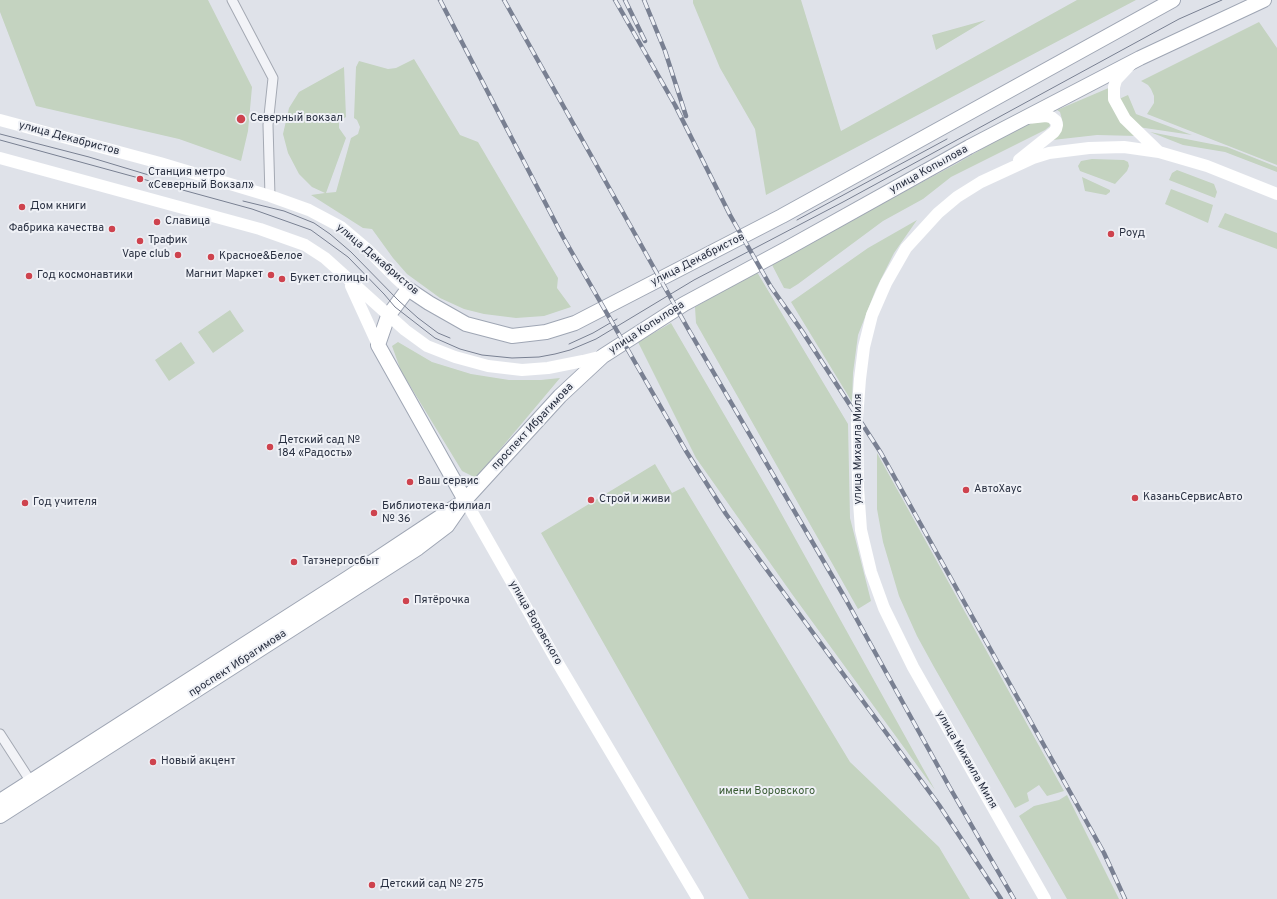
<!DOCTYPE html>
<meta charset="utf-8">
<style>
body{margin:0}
canvas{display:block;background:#dfe2e9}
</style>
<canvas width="1277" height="899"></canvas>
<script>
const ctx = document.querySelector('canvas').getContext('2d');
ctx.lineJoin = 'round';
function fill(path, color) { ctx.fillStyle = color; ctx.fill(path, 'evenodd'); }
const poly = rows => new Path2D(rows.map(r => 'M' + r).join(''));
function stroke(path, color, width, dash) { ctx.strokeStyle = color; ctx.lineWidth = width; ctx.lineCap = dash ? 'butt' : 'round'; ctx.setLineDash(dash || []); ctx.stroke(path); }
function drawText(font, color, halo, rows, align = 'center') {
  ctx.font = font + ' Overpass,sans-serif'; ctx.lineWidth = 4; ctx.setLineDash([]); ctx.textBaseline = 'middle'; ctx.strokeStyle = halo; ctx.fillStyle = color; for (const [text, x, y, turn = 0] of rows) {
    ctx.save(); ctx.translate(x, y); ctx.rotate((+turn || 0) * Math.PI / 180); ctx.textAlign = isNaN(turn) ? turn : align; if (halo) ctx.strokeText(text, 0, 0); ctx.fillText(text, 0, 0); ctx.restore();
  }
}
fill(poly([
 [0,0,208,0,252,87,248,131,241,161,179,139,36,106,0,12],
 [693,0,801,0,841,131,1077,0,1136,0,766,195,755,129,720,68,693,3],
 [986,20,936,50,932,35],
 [1259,22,1277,48,1277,165,1147,114,1154,103,1154,96,1151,89,1148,85,1141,81],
 [414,59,460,135,478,142,558,278,557,288,571,307,544,316,516,318,484,314,464,309,440,298,407,274,393,258,372,229,363,228,311,195,325,193,312,187,299,174,288,153,283,134,289,108,299,92,344,67,346,117,339,122,339,128,346,138,326,193,336,192,351,138,358,134,360,127,357,120,354,118,356,67,359,61,388,69,396,68],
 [1111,87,1137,136,1097,135,1044,141,1063,123,1060,112,1057,110],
 [1128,95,1136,114,1192,135,1138,127,1125,115,1119,99],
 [1049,121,1050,126,1045,130,951,177,923,199,883,221,798,284,790,289,784,288,771,263,956,164,1025,124],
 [1150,132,1227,147,1277,167,1277,172,1225,152,1183,145],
 [1092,159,1124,160,1128,162,1129,166,1127,171,1115,184,1080,171,1078,166,1081,161],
 [1177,170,1214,184,1217,192,1215,198,1169,180,1172,173],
 [1082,177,1110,190,1110,192,1106,195,1085,191],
 [1171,189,1213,205,1208,223,1165,204],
 [1225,213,1277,233,1277,249,1218,227],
 [917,220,894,253,876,289,858,335,853,373,852,402,791,302,868,248],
 [757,272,848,424,850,518,871,601,858,609,696,323,695,307],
 [230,310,244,331,213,353,198,332],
 [671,323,771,495,935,790,792,594,696,458,638,342],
 [181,342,195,363,169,381,155,360],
 [398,342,432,362,471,374,509,380,541,380,560,378,476,478,462,471,401,371,392,346],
 [877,453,1064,791,1047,796,1039,785,1027,793,1029,801,1015,808,934,667,917,636,899,596,883,542,877,509],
 [655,464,672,493,684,487,850,762,939,847,970,899,749,899,541,533],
 [1067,795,1119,899,1067,899,1019,816,1034,806,1059,800]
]), '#c4d3c0');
const street = poly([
 [232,0,273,78,268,125,270,196],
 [0,734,33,785]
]);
const primary = poly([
 [465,500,378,345,388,316,408,289,429,303,466,324,512,336,546,332,575,323,782,216,1173,0],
 [0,801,348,578,458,505],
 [0,816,418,548,447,526,465,500,560,396,603,356,684,304,786,249,969,147,1140,58,1264,0]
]);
stroke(street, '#a4a9b3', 11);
stroke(primary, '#9fa6b4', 16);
stroke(street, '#f2f3f7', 9);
stroke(poly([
 [1131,64,1116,80,1114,87,1114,99,1125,119,1159,152],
 [0,120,160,163,270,196,309,210,341,227,367,249,395,277,408,289],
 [0,158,260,229,305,245,325,258,405,330,427,346,455,357,488,366,522,370,548,368,583,361,603,356],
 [1019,160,1054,132,1056,129,1057,125,1056,121,1051,117,1046,116,1028,118],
 [351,286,378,345],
 [465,500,559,665,698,899],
 [1045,899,913,667,884,608,871,572,861,530,858,488,857,418,860,379,864,347,872,315,886,283,906,248,938,213,957,197,981,182,1033,158,1049,153,1089,148,1124,147,1159,152,1207,166,1277,194]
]), '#fff', 12);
stroke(primary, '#fff', 14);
stroke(poly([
 [0,134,89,157,152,176],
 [0,140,252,209,311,230,348,257,384,294,395,307,435,338,460,349,482,355,512,358,539,357,555,354,570,350,596,339,694,280,843,202,1179,19,1222,0],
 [243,201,284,211,314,223,330,234,351,252,399,301,418,318,438,333,450,338],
 [797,220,947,139],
 [569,344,593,333,617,319]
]), '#798092', 1);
const rail = poly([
 [440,0,563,237,686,451,726,514,939,805,1001,899],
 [504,0,687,327,845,598,950,788,1014,899],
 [615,0,675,105,730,215,771,287,802,331,881,453,1104,853,1125,899],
 [625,0,645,41],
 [644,0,665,51,686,116]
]);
stroke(rail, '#798092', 4.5);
stroke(rail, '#eff1f6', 3, [9]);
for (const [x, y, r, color] of [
 [241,119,5,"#ce434e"],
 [140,179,4,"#ce434e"],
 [22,207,4,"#ce434e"],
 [157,222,4,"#ce434e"],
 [112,229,4,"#ce434e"],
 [1111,234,4,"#ce434e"],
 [140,241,4,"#ce434e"],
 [178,255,4,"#ce434e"],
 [211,257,4,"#ce434e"],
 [271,275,4,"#ce434e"],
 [29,276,4,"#ce434e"],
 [282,279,4,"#ce434e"],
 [270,447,4,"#ce434e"],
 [410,482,4,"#ce434e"],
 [966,490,4,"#ce434e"],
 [1135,498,4,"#ce434e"],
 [591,500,4,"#ce434e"],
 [25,503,4,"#ce434e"],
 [374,513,4,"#ce434e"],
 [294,562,4,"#ce434e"],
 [406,601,4,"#ce434e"],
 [153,762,4,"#ce434e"],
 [372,885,4,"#ce434e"]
]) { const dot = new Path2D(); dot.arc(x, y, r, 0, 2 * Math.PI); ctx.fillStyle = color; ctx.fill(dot); stroke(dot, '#eff1f6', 1.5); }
drawText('11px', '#282f40', '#eff1f6', [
 ["Северный вокзал",250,119],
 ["Станция метро",148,173],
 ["«Северный Вокзал»",148,186],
 ["Дом книги",30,207],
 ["Славица",165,222],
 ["Фабрика качества",104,229,"right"],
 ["Роуд",1119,234],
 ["Трафик",148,241],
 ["Vape club",170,255,"right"],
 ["Красное&Белое",219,257],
 ["Магнит Маркет",263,275,"right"],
 ["Год космонавтики",37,276],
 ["Букет столицы",290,279],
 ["Детский сад №",278,441],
 ["184 «Радость»",278,454],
 ["Ваш сервис",418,482],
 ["АвтоХаус",974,490],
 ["КазаньСервисАвто",1143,498],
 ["Строй и живи",599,500],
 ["Год учителя",33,503],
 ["Библиотека-филиал",382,507],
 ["№ 36",382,520],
 ["Татэнергосбыт",302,562],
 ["Пятёрочка",414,601],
 ["Новый акцент",161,762],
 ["Детский сад № 275",380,885]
], 'left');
drawText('11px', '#282f40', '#eff1f6', [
 ["улица Декабристов",69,139,15],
 ["улица Копылова",929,170,-29],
 ["улица Декабристов",377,260,40],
 ["улица Декабристов",698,260,-27],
 ["улица Копылова",647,328,-33],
 ["проспект Ибрагимова",533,427,-47],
 ["улица Михаила Миля",859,449,-90],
 ["улица Воровского",535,623,60],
 ["проспект Ибрагимова",238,664,-33],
 ["улица Михаила Миля",966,760,60]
]);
drawText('11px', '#3a5c35', '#eff1f6', [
 ["имени Воровского",767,792]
]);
</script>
